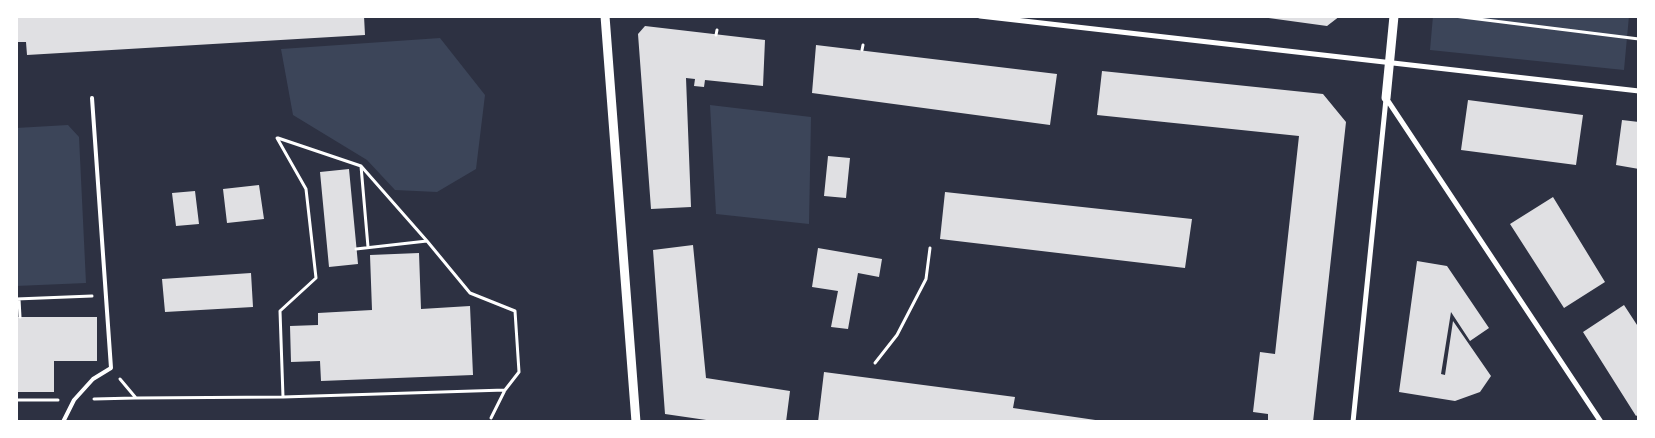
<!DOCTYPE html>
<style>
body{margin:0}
#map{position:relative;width:1655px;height:438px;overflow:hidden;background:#2d3142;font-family:Montserrat,sans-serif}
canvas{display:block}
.frame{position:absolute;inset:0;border:18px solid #fff;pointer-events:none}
</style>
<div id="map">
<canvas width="1655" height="438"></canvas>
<div class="frame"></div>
</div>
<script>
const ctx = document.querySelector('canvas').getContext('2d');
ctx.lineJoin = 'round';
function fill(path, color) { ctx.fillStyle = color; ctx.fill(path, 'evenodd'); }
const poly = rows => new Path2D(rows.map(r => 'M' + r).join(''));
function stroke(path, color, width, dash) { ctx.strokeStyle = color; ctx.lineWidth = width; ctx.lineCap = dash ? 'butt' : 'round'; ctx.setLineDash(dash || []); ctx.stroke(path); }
fill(poly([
 [1433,16,1629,16,1624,70,1430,50],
 [440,38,485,95,476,169,437,192,395,190,367,160,293,115,281,49],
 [710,105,811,117,809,224,716,214],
 [68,125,79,137,86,283,16,286,16,128]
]), '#3c4559');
fill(poly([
 [16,16,364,16,365,35,27,55,26,42,16,42],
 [1254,16,1340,16,1327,26],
 [645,26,765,40,763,86,705,80,704,87,694,86,695,79,686,78,691,207,651,209,638,34],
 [816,45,1057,74,1050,125,812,93],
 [1102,71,1323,94,1346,122,1313,422,1268,422,1268,414,1253,412,1260,352,1275,354,1299,136,1097,115],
 [1468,100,1583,115,1576,165,1461,150],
 [1622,120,1639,122,1639,169,1616,165],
 [828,156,850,158,846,198,824,196],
 [349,169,358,264,329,267,320,172],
 [259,185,264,219,227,223,223,189],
 [195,191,199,224,176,226,172,193],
 [945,192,1192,219,1185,268,940,239],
 [1553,197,1605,282,1564,308,1510,224],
 [693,245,706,378,790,391,786,422,720,422,665,414,653,250],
 [818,248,882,259,879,277,858,273,848,329,831,327,838,291,812,287],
 [419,253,421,309,470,306,473,375,321,381,320,361,291,362,290,326,318,325,318,313,372,310,370,255],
 [1417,261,1447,266,1489,328,1470,341,1451,312,1441,374,1445,375,1453,321,1491,376,1480,392,1455,401,1399,392],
 [251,273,253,307,165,312,162,279],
 [1624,305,1639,328,1639,414,1636,416,1583,332],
 [16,317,97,317,97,361,54,361,54,392,16,392],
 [824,372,1015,397,1013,408,1109,422,818,422]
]), '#e0e0e3');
stroke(poly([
 [1454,16,1639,39],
 [716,35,717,30],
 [862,50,863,45],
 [277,138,306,189,316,278,280,311,283,397],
 [278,138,361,166,427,241],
 [361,166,368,247],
 [356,249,427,241,470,293,515,311,519,372,505,390,491,418],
 [16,299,92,296],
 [19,299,20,317],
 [875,363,897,335,926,279,930,248],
 [120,379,136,398,283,397,505,390],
 [94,399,135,398],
 [16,400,58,400]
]), '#fff', 3);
stroke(poly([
 [63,422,74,400,93,379,111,368,92,98]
]), '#fff', 4);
stroke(poly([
 [980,16,1639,91],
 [1386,98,1601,422],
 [1353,422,1386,99]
]), '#fff', 5);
stroke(poly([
 [605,16,636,422],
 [1386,98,1394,16]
]), '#fff', 9);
</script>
